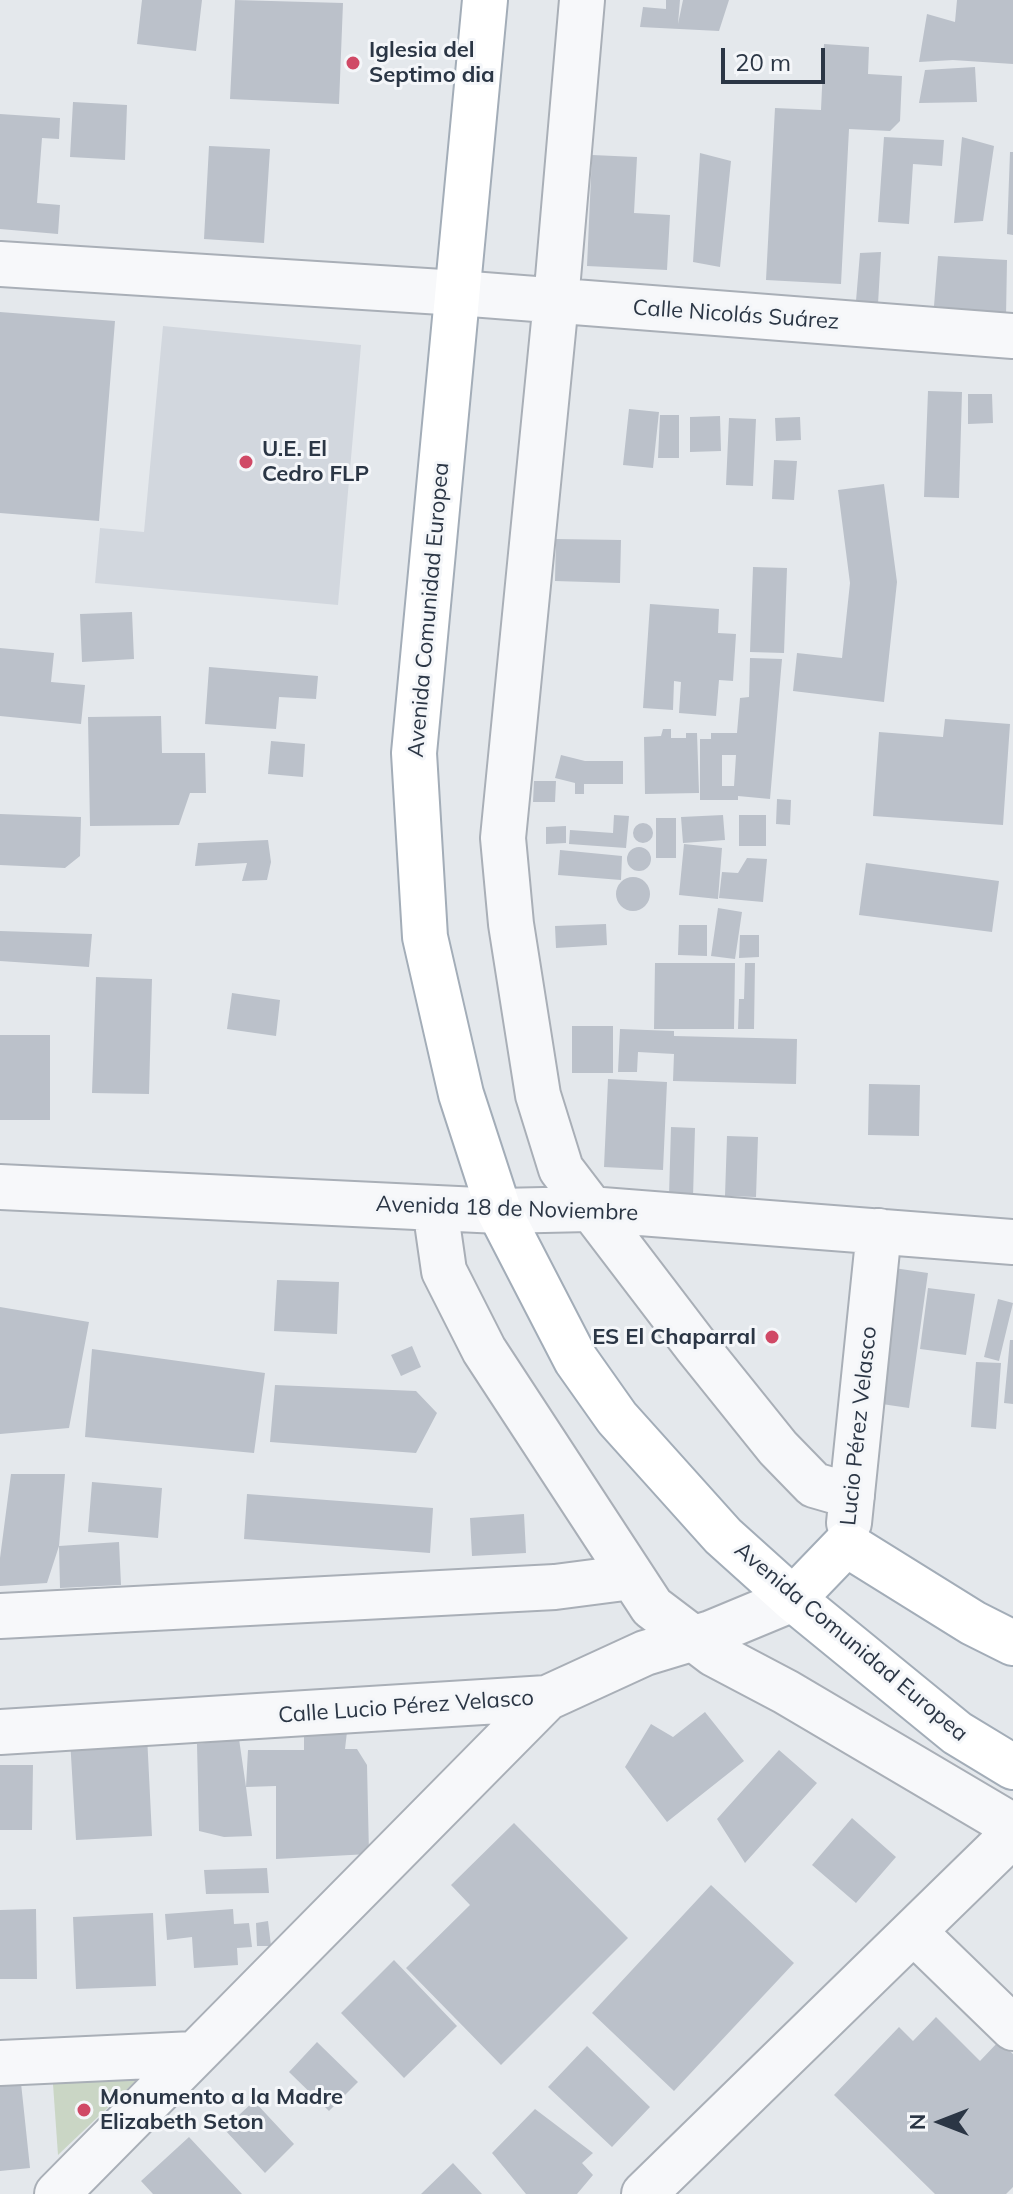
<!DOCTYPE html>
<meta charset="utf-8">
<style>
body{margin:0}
#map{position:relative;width:1013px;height:2194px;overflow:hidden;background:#e4e8ec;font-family:Mulish,sans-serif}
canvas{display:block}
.north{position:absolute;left:901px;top:2082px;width:80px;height:80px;-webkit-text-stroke:6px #f4f6f9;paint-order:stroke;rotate:270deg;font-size:22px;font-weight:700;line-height:32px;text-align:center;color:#2b3645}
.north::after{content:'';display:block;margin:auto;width:28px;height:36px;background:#2b3645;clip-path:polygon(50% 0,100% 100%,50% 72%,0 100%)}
.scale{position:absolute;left:721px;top:48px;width:104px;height:36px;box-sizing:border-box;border:4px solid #2b3645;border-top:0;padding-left:10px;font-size:24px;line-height:28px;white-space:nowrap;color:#2b3645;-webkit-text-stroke:6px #f4f6f9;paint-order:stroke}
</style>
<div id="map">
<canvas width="1013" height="2194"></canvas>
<div class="north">N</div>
<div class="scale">20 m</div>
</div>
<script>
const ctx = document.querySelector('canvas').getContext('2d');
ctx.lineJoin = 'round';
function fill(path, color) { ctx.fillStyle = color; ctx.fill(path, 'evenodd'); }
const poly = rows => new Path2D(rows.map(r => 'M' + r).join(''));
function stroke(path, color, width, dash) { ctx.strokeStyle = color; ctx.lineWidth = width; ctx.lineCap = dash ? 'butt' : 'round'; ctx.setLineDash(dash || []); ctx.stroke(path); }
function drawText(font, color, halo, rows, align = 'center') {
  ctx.font = font + ' Mulish,sans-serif'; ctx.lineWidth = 6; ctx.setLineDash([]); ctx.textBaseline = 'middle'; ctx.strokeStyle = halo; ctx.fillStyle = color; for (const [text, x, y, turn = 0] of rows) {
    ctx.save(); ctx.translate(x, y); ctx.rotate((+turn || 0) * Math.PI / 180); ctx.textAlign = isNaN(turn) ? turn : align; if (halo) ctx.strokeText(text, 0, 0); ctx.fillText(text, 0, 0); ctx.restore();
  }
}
fill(poly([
 [163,326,361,345,338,605,95,583,100,528,144,532]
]), '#d2d7de');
fill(poly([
 [145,2072,58,2155,53,2084]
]), '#cad6c5');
fill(poly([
 [142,0,202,0,196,51,137,44],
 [235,0,343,3,339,104,230,99],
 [666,0,680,0,678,24,683,0,729,0,719,31,640,27,643,7,666,9],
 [957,0,1013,0,1013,64,953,60,919,62,927,14,955,22],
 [824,44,869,47,868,74,902,76,900,121,890,131,849,129,841,284,766,280,775,108,821,110],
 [975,67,977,102,919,103,925,70],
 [73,102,127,105,125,160,70,157],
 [0,114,60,118,59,139,42,138,37,203,60,205,58,234,0,229],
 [884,137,944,140,942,166,913,164,909,224,878,222],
 [962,137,994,146,983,221,954,223],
 [209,146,270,149,264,243,204,239],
 [1010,152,1013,152,1013,235,1007,234],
 [700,153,731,161,720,267,693,262],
 [592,155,637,157,634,213,670,215,667,270,587,266],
 [881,252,878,304,856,301,860,253],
 [938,256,1007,260,1006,317,934,306],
 [0,312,115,321,99,521,0,513],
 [928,391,962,392,959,498,924,497],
 [968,394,992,394,993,423,968,424],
 [629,409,659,412,653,468,623,465],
 [660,415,679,415,679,458,658,458],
 [720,416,721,451,690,452,690,417],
 [800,417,801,440,776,441,775,418],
 [729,418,756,419,753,486,726,485],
 [774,460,797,461,794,500,772,499],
 [884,484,897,582,884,702,793,691,797,653,842,658,850,583,838,490],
 [556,539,621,540,620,583,555,581],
 [753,567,787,568,784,653,750,652],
 [650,604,719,609,718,633,736,634,733,681,719,680,716,716,679,713,681,682,674,681,673,710,643,708],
 [132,612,134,659,82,662,80,614],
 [0,648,54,653,51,682,85,685,81,724,0,716],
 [750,658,782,659,770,799,738,796,738,800,700,800,700,739,711,739,711,733,737,733,740,698,749,697],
 [722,755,736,755,734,786,722,786],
 [209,667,318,676,316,699,279,697,276,729,205,724],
 [161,716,162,753,205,753,206,793,190,793,179,825,90,826,88,717],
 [945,719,1010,724,1003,825,873,816,879,732,943,737],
 [663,729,671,729,671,738,686,738,686,733,697,733,699,793,645,794,644,737,661,736],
 [271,741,305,744,303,777,268,774],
 [561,755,585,761,623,761,623,784,584,784,584,794,575,794,575,783,555,778],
 [534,781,556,781,555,802,533,802],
 [777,799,791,800,790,825,776,824],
 [0,814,81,817,80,856,65,868,0,865],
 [614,815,629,816,626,848,569,844,570,830,613,833],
 [723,815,725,840,683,843,681,817],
 [739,815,766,815,766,846,739,846],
 [656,818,676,818,676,858,656,858],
 '633 833a10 10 0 1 1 20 0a10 10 0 1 1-20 0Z',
 [566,826,566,843,546,844,546,827],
 [268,840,271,862,267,880,242,881,247,863,195,866,198,843],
 [684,844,722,848,718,899,679,895],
 '627 859a12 12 0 1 1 24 0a12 12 0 1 1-24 0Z',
 [560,850,622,856,621,880,558,875],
 [747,858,767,859,763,902,719,898,722,872,738,873],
 [866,863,999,881,992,932,859,915],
 '616 894a17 17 0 1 1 34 0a17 17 0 1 1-34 0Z',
 [718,908,742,912,735,959,711,956],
 [606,924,607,945,556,948,555,926],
 [679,925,707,925,707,956,678,955],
 [0,931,92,934,89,967,0,961],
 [740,935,759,935,759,957,739,958],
 [655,963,735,963,734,1029,654,1029],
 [745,963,755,963,754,1029,738,1029,739,999,744,999],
 [96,977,152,979,149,1094,92,1093],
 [232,993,280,1000,276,1036,227,1029],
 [572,1026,613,1026,613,1073,572,1073],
 [620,1029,674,1031,674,1036,797,1039,796,1084,673,1081,674,1054,638,1052,637,1072,618,1072],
 [0,1035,50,1035,50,1120,0,1120],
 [608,1079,667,1082,663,1170,604,1167],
 [869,1084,920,1085,919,1136,868,1135],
 [671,1127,695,1128,693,1197,669,1196],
 [727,1136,758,1137,756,1197,725,1196],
 [894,1268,928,1273,909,1408,875,1403],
 [277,1280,339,1282,337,1334,274,1331],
 [928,1288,975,1294,966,1355,920,1349],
 [998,1299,1013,1303,999,1361,984,1357],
 [0,1307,89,1322,69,1428,0,1434],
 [1010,1340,1013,1340,1013,1404,1004,1403],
 [412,1346,421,1367,401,1376,391,1355],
 [92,1349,265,1373,254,1453,85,1437],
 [976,1362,1001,1363,996,1429,971,1427],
 [275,1385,416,1391,437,1413,416,1453,270,1442],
 [11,1474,65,1474,59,1546,47,1583,0,1586,0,1558],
 [92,1482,162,1488,158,1538,88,1532],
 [247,1494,433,1508,430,1553,244,1539],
 [524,1514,526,1553,472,1556,470,1518],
 [119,1542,121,1585,60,1588,59,1546],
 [705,1712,744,1761,667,1822,625,1767,651,1724,673,1737],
 [347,1732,345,1749,357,1749,367,1765,369,1854,276,1859,276,1786,246,1787,252,1836,224,1837,199,1831,197,1744,239,1739,246,1787,248,1750,304,1750,304,1735],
 [147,1735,152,1836,76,1840,70,1739],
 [779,1750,817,1783,745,1863,717,1819],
 [0,1765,33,1765,32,1830,0,1830],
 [852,1818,896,1857,856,1903,812,1865],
 [514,1823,628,1938,501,2065,406,1968,470,1905,451,1885],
 [267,1868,269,1893,206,1894,204,1870],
 [711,1885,794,1963,674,2091,592,2013],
 [36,1909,37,1979,0,1979,0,1910],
 [233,1909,234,1924,249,1923,252,1947,237,1948,238,1965,194,1968,192,1937,167,1940,165,1914],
 [153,1913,156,1986,76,1989,73,1917],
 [268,1921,271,1946,257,1946,256,1923],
 [394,1960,457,2026,404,2078,341,2013],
 [936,2017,980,2061,999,2041,1013,2054,1013,2187,1006,2194,935,2194,834,2095,899,2027,913,2041],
 [317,2042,358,2082,329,2111,289,2072],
 [587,2046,650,2107,612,2147,548,2087],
 [21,2083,30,2168,0,2171,0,2085],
 [254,2101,294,2144,265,2173,224,2129],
 [535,2109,593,2153,582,2163,593,2175,577,2194,526,2194,492,2153],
 [189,2137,242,2194,153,2194,141,2181],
 [453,2163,482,2194,421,2194]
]), '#bbc1ca');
const minor = poly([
 [582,0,556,301,503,838,511,924,538,1095,561,1169,696,1346,778,1448,814,1485,852,1496],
 [0,264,458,293,1013,336],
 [0,1187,499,1211,589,1209,1013,1242],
 [435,1208,444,1271,484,1350,652,1607,714,1654,786,1692,1013,1826],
 [849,1523,879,1231],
 [0,1616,555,1587,632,1577],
 [0,1732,547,1698,645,1653,711,1633,793,1599],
 [914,1932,1013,2028],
 [0,2063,194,2054],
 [57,2194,547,1698],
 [644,2194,1007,1840,1013,1825]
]);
const major = poly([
 [485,0,414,753,425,937,461,1094,499,1211,576,1360,617,1418,723,1536,793,1599,957,1733,1013,1767],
 [793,1599,846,1544,973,1623,1013,1643]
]);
stroke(minor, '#a9afb7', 48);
stroke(major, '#a3adb8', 48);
stroke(minor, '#f7f8fa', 44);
stroke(major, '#fff', 44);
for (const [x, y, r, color] of [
 [353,63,8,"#d04966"],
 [246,462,8,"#d04966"],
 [772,1337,8,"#d04966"],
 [84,2110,8,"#d04966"]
]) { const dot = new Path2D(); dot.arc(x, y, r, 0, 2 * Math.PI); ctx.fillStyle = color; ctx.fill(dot); stroke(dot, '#f4f6f9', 3); }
drawText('bold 22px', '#2b3645', '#f4f6f9', [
 ["Iglesia del",369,50],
 ["Septimo dia",369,75],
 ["U.E. El",262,449],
 ["Cedro FLP",262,474],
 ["ES El Chaparral",756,1337,"right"],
 ["Monumento a la Madre",100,2097],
 ["Elizabeth Seton",100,2122]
], 'left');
drawText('22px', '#2b3645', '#f4f6f9', [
 ["Calle Nicolás Suárez",736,315,4],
 ["Avenida Comunidad Europea",429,610,-85],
 ["Avenida 18 de Noviembre",507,1209,2],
 ["Lucio Pérez Velasco",859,1426,-84],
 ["Avenida Comunidad Europea",851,1642,40],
 ["Calle Lucio Pérez Velasco",406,1707,-4]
]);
</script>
